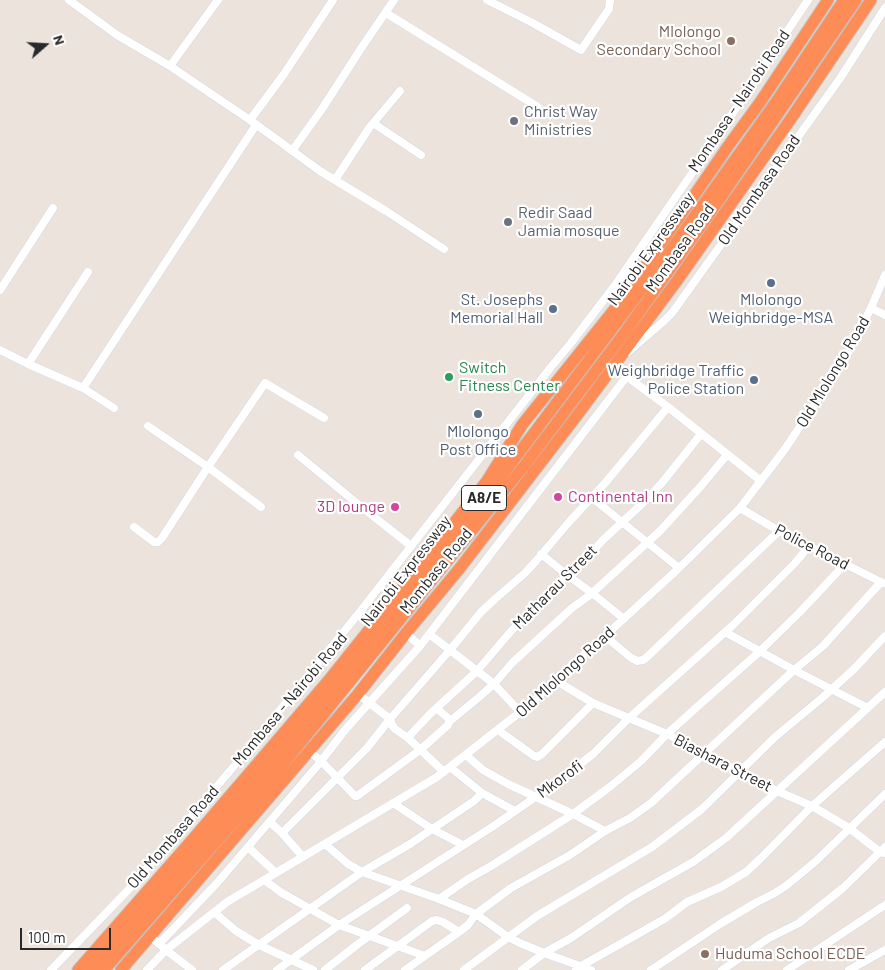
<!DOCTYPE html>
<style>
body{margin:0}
#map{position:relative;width:885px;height:970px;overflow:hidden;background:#ece4dc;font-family:Barlow,sans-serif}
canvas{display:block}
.north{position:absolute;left:20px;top:20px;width:50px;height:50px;-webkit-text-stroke:4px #fff;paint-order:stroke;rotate:71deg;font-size:14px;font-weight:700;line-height:20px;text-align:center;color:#2a2a2a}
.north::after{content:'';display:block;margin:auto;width:18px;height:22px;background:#2a2a2a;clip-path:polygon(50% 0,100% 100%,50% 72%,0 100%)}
.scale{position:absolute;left:20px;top:928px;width:91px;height:22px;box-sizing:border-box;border:2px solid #2a2a2a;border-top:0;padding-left:6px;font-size:15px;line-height:18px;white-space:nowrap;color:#2a2a2a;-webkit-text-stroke:4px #fff;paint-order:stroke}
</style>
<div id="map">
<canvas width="885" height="970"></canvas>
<div class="north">N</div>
<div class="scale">100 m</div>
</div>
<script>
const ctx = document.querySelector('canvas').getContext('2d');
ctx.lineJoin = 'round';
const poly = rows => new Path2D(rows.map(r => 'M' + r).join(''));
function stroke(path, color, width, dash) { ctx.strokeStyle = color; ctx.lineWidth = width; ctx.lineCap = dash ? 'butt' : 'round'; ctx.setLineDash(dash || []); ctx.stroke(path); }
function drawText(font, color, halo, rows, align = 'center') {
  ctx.font = font + ' Barlow,sans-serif'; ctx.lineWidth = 4.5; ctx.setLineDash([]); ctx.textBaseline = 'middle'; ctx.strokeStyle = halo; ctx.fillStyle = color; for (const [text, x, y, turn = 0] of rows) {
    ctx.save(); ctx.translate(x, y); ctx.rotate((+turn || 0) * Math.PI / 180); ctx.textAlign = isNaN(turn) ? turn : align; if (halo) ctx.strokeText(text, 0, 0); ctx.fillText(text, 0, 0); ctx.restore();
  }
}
const minor = poly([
 [69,0,117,35,170,66,250,120,320,171,386,211,444,249],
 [487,0,531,22,581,50,609,9,610,0],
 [386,13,538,107],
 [170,66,218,0],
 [250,120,284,74,333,0],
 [373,123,421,155],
 [292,151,322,109,362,47,394,0],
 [335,180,369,128,400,91],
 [0,290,53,208],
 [871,308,885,315],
 [0,350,28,364,83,388],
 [628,352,664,321,672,313,841,77,885,8],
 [28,364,88,272],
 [614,367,668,407,761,481],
 [114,408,83,388,256,125],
 [148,426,208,467,265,383,324,418],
 [298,455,359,505,411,546],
 [591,497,679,568],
 [740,508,779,531,883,583],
 [134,527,154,542,158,542,162,538,208,467,261,507],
 [541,554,567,575,592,593,624,619],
 [725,632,794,670,868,708],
 [406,633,420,646],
 [605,636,630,657,637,661,643,660,647,657,779,531],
 [555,680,593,703,667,734,777,791,812,806,849,828,880,852,885,853],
 [358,694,390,719,392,725,395,729,408,738,444,772],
 [521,713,494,684,450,650,481,612,495,599,525,573,536,561,569,522,606,482,668,407],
 [449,722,478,698,494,684,512,663,572,608,590,595,661,530,701,486,727,455],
 [498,730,534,756,537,757,542,754,593,703],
 [408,738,412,733,431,713,477,671,512,630,567,575,587,557,604,539,644,502,661,484,701,434],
 [310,752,321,761,355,796,357,796,420,750,448,725,449,722,448,718,436,708],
 [466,755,483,770,508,784,573,814,605,831],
 [450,767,482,793,515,811],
 [393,803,432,829,463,845],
 [270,822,282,833,303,857],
 [282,833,367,748,390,719,450,650,429,634],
 [325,844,348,864,362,872,439,899,476,914,508,937,520,943,544,953,591,970],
 [248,847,276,873],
 [264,880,282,893,339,925,425,956],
 [439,899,468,879,491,866,573,814,611,786,641,761,667,734,697,707,758,653,800,612,845,564],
 [214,912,236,931,259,945,313,970],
 [150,936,166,950,192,970],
 [159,944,217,883,318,765,345,730,420,646,627,376],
 [51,970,131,887,241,758,359,613,551,367,571,343,613,288,708,150,808,0],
 [147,970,166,950,227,902,437,777,533,702,555,680,605,636,678,569,740,508,785,449,845,359,871,308,885,275],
 [223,970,362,872,410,844,474,801,482,793],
 [277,970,339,925,492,827,556,783,593,754,629,718,733,625,795,563,809,546],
 [325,970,358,944,407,908],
 [365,970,432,921,437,920,443,922,459,932],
 [405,970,459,932,468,925,476,914,511,888,570,855,605,831,630,818,651,803,794,670,823,646,881,582],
 [464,970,537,916,652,847,702,809,775,737,822,698,854,669,885,636],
 [522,970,544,953,571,938,631,897,693,862,726,838,885,692],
 [576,970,581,966,622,943,666,918,687,902,721,887,746,872,761,858,812,806,885,742],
 [651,970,720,924,757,902,775,893,787,885,816,861,885,794],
 [722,970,769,938,799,923,843,888,885,847],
 [787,970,885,905],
 [849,970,885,950]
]);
const highway = poly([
 [78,970,193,839,329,680,414,574,487,481,522,425,618,305,649,261,729,145,761,101,828,0],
 [91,970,245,795,381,629,492,489,657,269,776,102,844,0],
 [104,970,272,778,524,466,625,332,708,216,856,0],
 [121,970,358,694,406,633,460,568,578,414,676,282,790,120,871,0]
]);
stroke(minor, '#d2d7e3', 9);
stroke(highway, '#c3c3c3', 13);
stroke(minor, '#fff', 8);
stroke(highway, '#fd8c56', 11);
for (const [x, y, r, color] of [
 [731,41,5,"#8d6e63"],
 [514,121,5,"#6b7280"],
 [508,222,5,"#6b7280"],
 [771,283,5,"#5c6f8a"],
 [553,309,5,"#5c6f8a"],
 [449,377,5,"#2e9e5b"],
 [754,380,5,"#5c6f8a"],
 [478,414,5,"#5c6f8a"],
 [558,497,5,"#d1479c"],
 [395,507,5,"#d1479c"],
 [705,954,5,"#8d6e63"]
]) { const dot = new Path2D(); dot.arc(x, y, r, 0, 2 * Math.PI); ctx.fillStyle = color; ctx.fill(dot); stroke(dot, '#fff', 2); }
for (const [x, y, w] of [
 [484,498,45]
]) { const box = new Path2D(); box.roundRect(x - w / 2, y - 12.5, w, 25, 4); ctx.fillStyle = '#fff'; ctx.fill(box); stroke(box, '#2a2a2a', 1); }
drawText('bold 15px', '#2a2a2a', null, [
 ["A8/E",484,498]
]);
drawText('16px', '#785e54', '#fff', [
 ["Mlolongo",721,32],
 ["Secondary School",721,50],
 ["Huduma School ECDE",715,954,"left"]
], 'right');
drawText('16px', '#2a2a2a', '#fff', [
 ["Mombasa - Nairobi Road",739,101,-56],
 ["Old Mombasa Road",759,190,-55],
 ["Mombasa Road",680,248,-54],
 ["Nairobi Expressway",651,249,-54],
 ["Old Mlolongo Road",833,372,-59],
 ["Police Road",812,547,27],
 ["Nairobi Expressway",406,571,-52],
 ["Mombasa Road",436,571,-51],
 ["Matharau Street",555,587,-45],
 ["Old Mlolongo Road",565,672,-42],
 ["Mombasa - Nairobi Road",290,699,-50],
 ["Biashara Street",723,763,27],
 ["Mkorofi",560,779,-36],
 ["Old Mombasa Road",173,837,-49]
]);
drawText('16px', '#5b616d', '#fff', [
 ["Christ Way",524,112],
 ["Ministries",524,130],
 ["Redir Saad",518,213],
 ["Jamia mosque",518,231]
], 'left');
drawText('16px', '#4e5e75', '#fff', [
 ["St. Josephs",543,300],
 ["Memorial Hall",543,318],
 ["Mlolongo",771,300,"center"],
 ["Weighbridge-MSA",771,318,"center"],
 ["Weighbridge Traffic",744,371],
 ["Police Station",744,389],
 ["Mlolongo",478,432,"center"],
 ["Post Office",478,450,"center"]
], 'right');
drawText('16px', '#27864d', '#fff', [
 ["Switch",459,368],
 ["Fitness Center",459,386]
], 'left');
drawText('16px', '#b23c85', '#fff', [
 ["Continental Inn",568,497],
 ["3D lounge",385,507,"right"]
], 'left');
</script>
